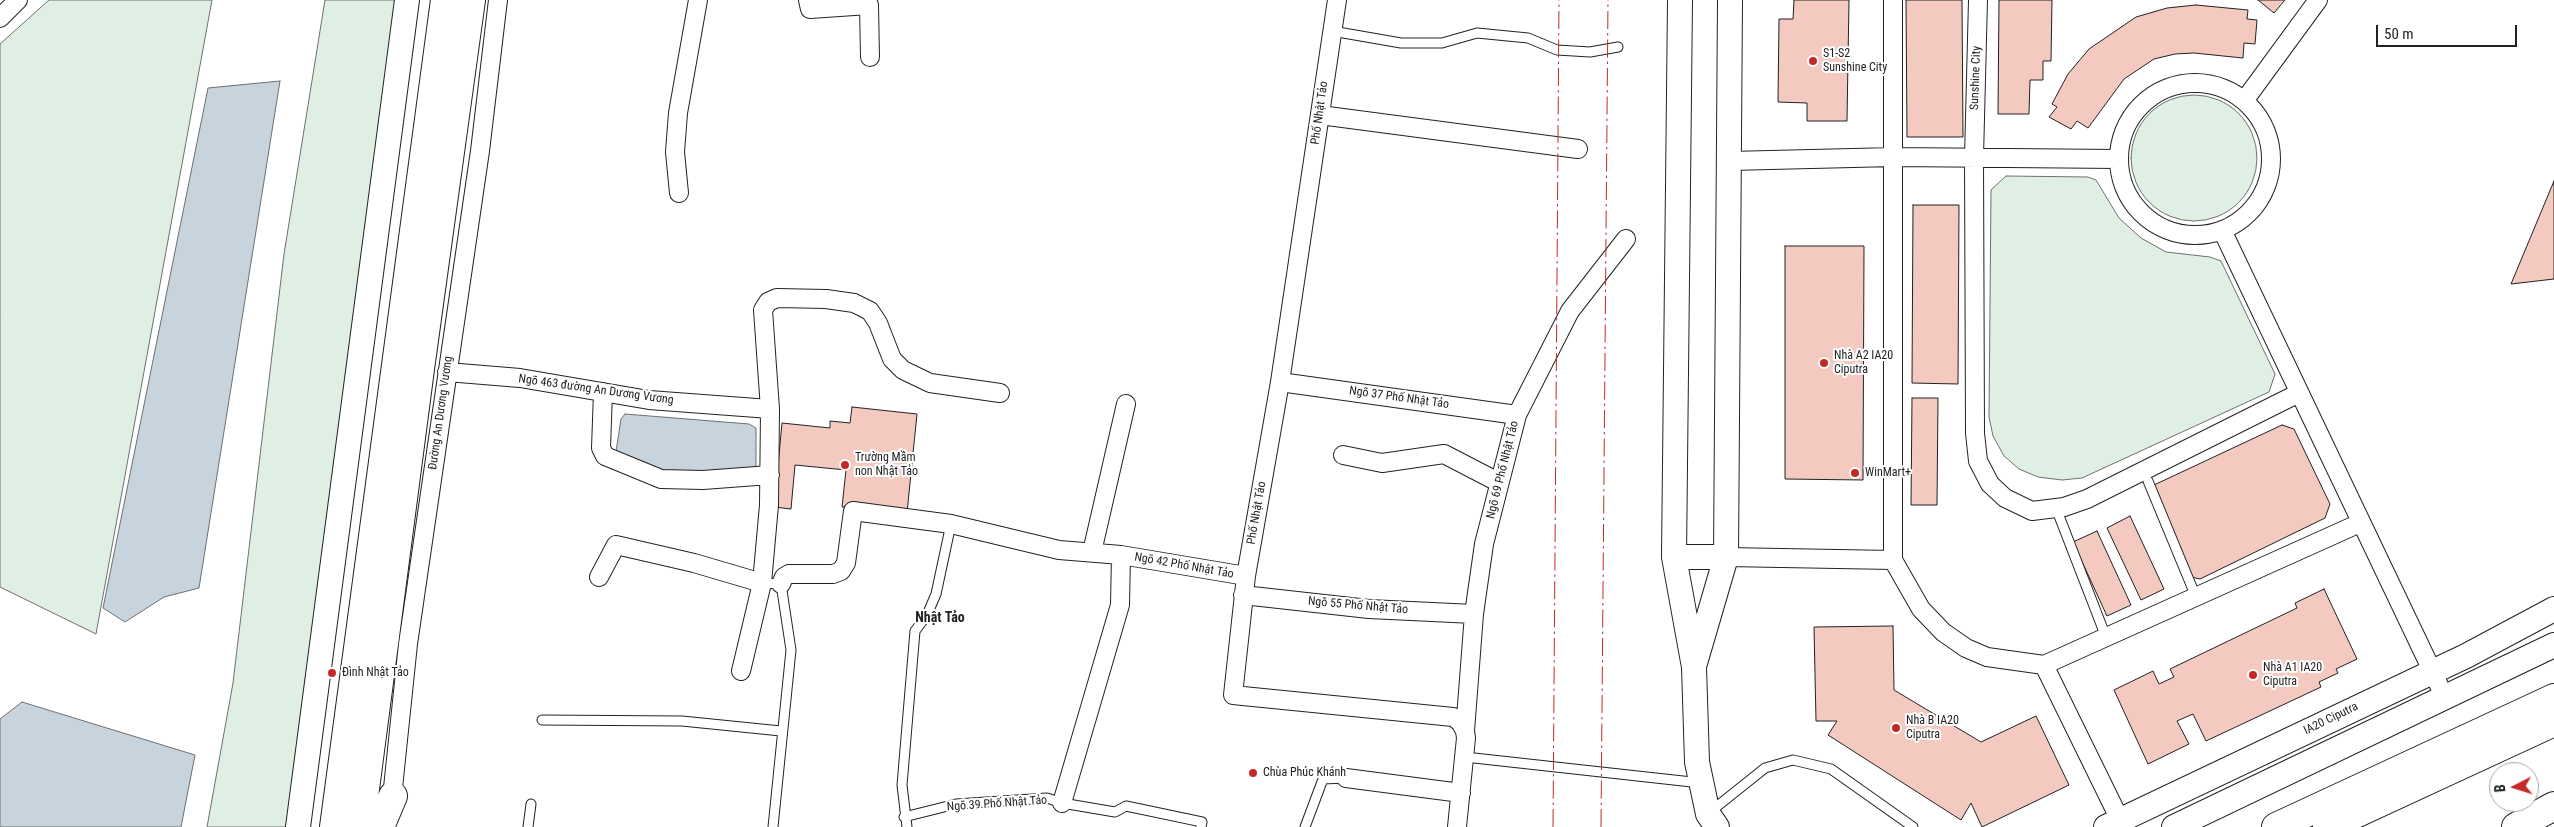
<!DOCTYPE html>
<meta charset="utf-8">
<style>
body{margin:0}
#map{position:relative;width:2554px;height:827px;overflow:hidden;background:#fff;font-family:"Roboto Condensed",sans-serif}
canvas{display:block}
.north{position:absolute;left:2489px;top:762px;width:50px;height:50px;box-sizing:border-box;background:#fff;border:1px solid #a7a7a7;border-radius:50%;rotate:265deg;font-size:14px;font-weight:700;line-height:20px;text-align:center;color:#222}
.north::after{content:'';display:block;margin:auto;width:18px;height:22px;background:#c62828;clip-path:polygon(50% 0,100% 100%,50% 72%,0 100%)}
.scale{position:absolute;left:2376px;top:25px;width:141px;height:22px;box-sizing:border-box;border:2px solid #222;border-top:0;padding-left:6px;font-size:15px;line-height:18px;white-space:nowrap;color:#222;-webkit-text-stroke:4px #fff;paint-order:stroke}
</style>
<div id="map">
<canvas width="2554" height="827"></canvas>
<div class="north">B</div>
<div class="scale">50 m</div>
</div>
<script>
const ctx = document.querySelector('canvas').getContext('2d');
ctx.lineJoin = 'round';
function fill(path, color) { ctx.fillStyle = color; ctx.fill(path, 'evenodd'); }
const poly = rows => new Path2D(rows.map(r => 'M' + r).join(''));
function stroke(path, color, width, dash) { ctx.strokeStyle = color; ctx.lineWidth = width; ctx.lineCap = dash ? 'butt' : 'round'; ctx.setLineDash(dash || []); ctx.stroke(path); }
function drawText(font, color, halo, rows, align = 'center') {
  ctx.font = font + ' "Roboto Condensed",sans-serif'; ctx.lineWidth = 4; ctx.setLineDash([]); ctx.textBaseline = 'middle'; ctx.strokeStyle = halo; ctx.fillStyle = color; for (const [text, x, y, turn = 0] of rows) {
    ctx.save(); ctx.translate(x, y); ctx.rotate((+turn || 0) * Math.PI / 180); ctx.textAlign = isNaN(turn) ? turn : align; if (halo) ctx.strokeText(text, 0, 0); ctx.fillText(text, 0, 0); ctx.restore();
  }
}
const green = poly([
 [49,0,212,0,96,634,0,587,0,44,49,0],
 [325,0,407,0,298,827,207,827,233,683,284,254,325,0],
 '2131 158a63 63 0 1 1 126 0a63 63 0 1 1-126 0Z',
 [2006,176,2088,177,2096,180,2119,218,2141,238,2166,252,2210,257,2221,261,2275,374,2269,392,2082,478,2062,480,2038,477,2019,469,2004,456,1993,436,1989,417,1991,190,2006,176]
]);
fill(green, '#e0efe3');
stroke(green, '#6f6f6f', 1);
const water = poly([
 [280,81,199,588,164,597,125,622,103,608,208,88,280,81],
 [625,414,749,424,756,428,756,465,752,472,667,472,621,456,616,451,617,445,621,419,625,414],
 [22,702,195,755,181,827,0,827,0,719,22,702]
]);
fill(water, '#c7d3dd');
stroke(water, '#6f6f6f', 1);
const building = poly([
 [1794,0,1849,0,1847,121,1807,121,1807,103,1778,102,1779,19,1793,19,1794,0],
 [1906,0,1962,0,1963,137,1907,137,1906,0],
 [1999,0,2052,0,2051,61,2043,61,2043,80,2030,80,2029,114,1998,114,1999,0],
 [2258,0,2285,0,2274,13,2258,0],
 [2196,5,2248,10,2247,19,2257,20,2255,44,2244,43,2243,58,2194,53,2175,54,2154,59,2124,79,2088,128,2077,121,2071,129,2049,117,2057,107,2052,104,2068,74,2089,49,2136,17,2167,8,2196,5],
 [2554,181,2554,279,2511,284,2554,181],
 [1913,205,1959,205,1958,384,1912,383,1913,205],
 [1785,246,1864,246,1863,480,1785,479,1785,246],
 [1912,398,1938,398,1937,505,1911,505,1912,398],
 [852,407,917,414,907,513,842,507,846,470,795,465,791,509,774,507,782,423,830,428,830,421,850,423,852,407],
 [2282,425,2294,429,2330,504,2325,518,2200,579,2187,576,2154,485,2282,425],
 [2130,516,2164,589,2141,600,2107,528,2130,516],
 [2097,531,2131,605,2107,616,2073,542,2097,531],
 [2324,589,2357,659,2336,669,2338,673,2319,682,2321,687,2206,741,2193,714,2177,721,2189,744,2148,764,2114,690,2153,671,2159,684,2174,677,2170,669,2297,608,2295,603,2324,589],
 [1893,626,1894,690,1981,742,2036,716,2069,785,1982,827,1971,803,1961,820,1828,735,1837,721,1816,721,1814,627,1893,626]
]);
fill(building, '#f3c9c0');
stroke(building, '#222', 1);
const lane = poly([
 [1332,31,1401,43,1442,43,1477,33,1528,38,1557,50,1590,52,1618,47],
 [2148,481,2196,597],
 [2056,508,2106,637],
 [762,583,781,584,791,650,773,827],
 [542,720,682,721,781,731],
 [1465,757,1701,783],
 [1710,812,1765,768,1793,760,1831,769,1913,827],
 [904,817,956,804,1047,798,1062,803,1115,812,1126,806,1202,822,1201,827],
 [528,827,531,804],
 [907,827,902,785,915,631,927,615,936,594,951,524],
 [1305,827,1323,779,1346,778]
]);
const street = poly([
 [808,0,810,9,869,5,870,57],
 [1337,0,1280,382,1246,576,1233,695,1453,717,1460,722,1465,731,1466,738,1457,827],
 [1893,0,1893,560,1921,609,1943,632,1966,648,1987,657,2044,665,2360,523],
 [1978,0,1974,157,1975,433,1978,461,1990,484,2005,498,2032,511,2064,507,2087,499,2299,393],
 [0,18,18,0],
 '2119 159a76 76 0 1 1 152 0a76 76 0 1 1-152 0Z',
 [2244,101,2318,0],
 [1320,115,1578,149],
 [1729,161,1894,157,2119,159],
 [679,193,675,152,678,113,698,0],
 [2222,230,2445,698],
 [447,372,520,378,649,400,770,409,769,505,762,583,741,671],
 [1280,382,1517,415],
 [603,392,601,448,605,456,661,479,703,480,770,475],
 [770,409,763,310,768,302,777,298,826,299,854,303,870,311,878,323,892,359,903,370,930,383,1000,393],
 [1343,455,1382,463,1444,454,1498,482],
 [1092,552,1126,404],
 [1726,557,1893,560],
 [599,577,616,545,694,563,762,583],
 [781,584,784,577,789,574,833,574,841,571,846,563,853,511,951,524,1059,550,1121,555,1246,576],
 [1243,595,1369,609,1474,614],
 [2044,665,2120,820],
 [1465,731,1474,614,1484,544,1517,415,1570,311,1626,239],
 [1346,778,1461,793],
 [1062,803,1120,605,1121,555],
 [391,807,408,644,480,151,498,0]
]);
const secondary = poly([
 [1680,0,1674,557,1694,667,1697,762,1708,814,1717,827],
 [1674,557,1726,557],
 [1695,663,1726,557,1730,0],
 [298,827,407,0],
 [2106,827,2466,656,2554,609],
 [2174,827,2554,645]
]);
const primary = poly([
 [334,827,445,0],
 [360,827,420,369,471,0],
 [380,827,393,796],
 [2276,827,2554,698]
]);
const highway = poly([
 [2327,827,2554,722],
 [2516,827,2554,806]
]);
stroke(lane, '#222', 11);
stroke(street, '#222', 20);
stroke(secondary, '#222', 26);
stroke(primary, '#222', 30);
stroke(highway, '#222', 30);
stroke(lane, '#fff', 9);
stroke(street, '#fff', 18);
stroke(secondary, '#fff', 24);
stroke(primary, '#fff', 28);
stroke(highway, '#fff', 28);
stroke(poly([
 [1553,827,1559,0],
 [1601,827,1608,0]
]), '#c62828', 1, [18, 4, 2.5, 4]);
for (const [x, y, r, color] of [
 [1813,61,5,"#c62828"],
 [1824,363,5,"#c62828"],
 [845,465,5,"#c62828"],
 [1855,473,5,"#c62828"],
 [332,673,5,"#c62828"],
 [2253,675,5,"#c62828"],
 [1896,728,5,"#c62828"],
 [1253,773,5,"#c62828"]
]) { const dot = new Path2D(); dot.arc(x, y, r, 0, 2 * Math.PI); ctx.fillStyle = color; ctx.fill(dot); stroke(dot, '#fff', 2); }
drawText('12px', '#222', '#fff', [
 ["S1-S2",1823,54],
 ["Sunshine City",1823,68],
 ["Nhà A2 IA20",1834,356],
 ["Ciputra",1834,370],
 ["Trường Mầm",855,458],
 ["non Nhật Tảo",855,472],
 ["WinMart+",1865,473],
 ["Nhà A1 IA20",2263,668],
 ["Ciputra",2263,682],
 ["Đình Nhật Tảo",342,673],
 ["Nhà B IA20",1906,721],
 ["Ciputra",1906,735],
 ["Chùa Phúc Khánh",1263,773]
], 'left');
drawText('12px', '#222', '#fff', [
 ["Sunshine City",1976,78,-88],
 ["Phố Nhật Tảo",1320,113,-82],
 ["Ngõ 463 đường An Dương Vương",596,390,8],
 ["Ngõ 37 Phố Nhật Tảo",1399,398,8],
 ["Đường An Dương Vương",441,413,-82],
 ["Ngõ 69 Phố Nhật Tảo",1503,470,-76],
 ["Phố Nhật Tảo",1257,513,-80],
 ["Ngõ 42 Phố Nhật Tảo",1184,566,10],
 ["Ngõ 55 Phố Nhật Tảo",1358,606,5],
 ["IA20 Ciputra",2331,719,-26],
 ["Ngõ 39 Phố Nhật Tảo",997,804,-4]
]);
drawText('bold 14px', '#222', '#fff', [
 ["Nhật Tảo",940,618]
]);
</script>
